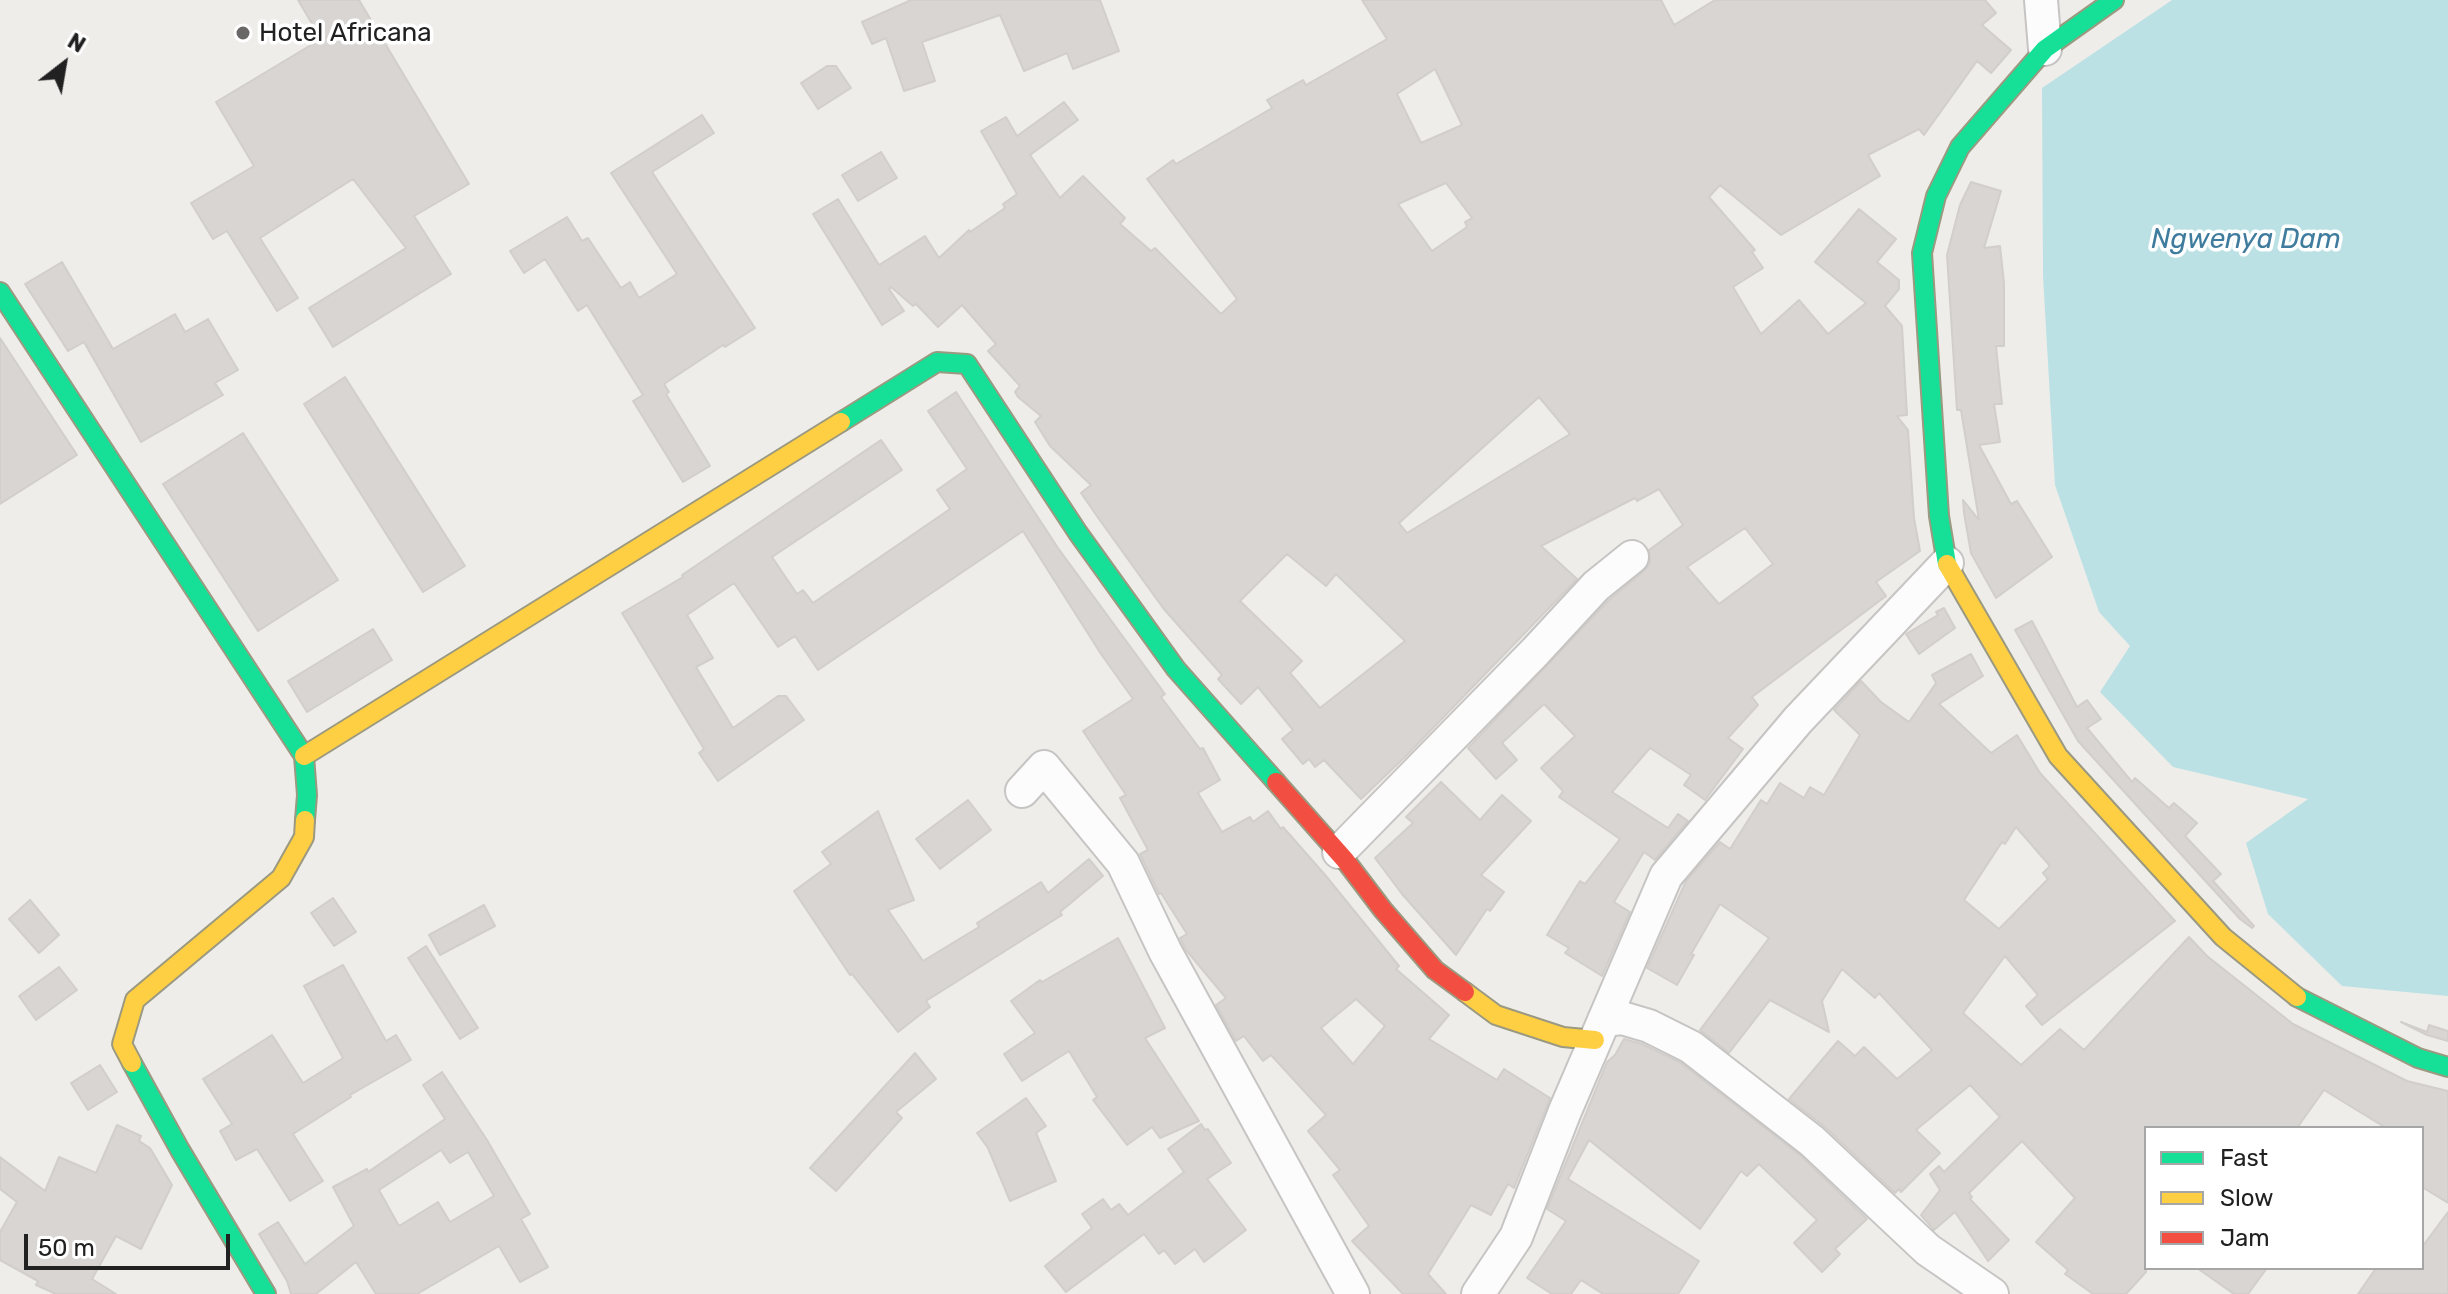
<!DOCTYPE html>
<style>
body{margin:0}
#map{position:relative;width:2448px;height:1294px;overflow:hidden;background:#efedea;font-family:Rubik,sans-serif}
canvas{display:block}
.legend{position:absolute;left:2144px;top:1126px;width:280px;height:144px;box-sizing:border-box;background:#fff;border:2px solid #a6a6a6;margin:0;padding:10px 14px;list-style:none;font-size:24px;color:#212121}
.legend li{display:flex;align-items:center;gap:16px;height:40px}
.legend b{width:40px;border:2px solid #a6a6a6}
.north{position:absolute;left:24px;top:24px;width:80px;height:80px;-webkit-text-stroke:6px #fff;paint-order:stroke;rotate:31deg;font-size:22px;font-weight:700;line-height:32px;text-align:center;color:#212121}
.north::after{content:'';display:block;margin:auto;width:28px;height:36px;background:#212121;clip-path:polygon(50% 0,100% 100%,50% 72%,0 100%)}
.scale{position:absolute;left:24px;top:1234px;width:206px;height:36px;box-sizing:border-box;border:4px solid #212121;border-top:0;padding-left:10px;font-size:24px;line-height:28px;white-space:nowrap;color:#212121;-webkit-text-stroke:6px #fff;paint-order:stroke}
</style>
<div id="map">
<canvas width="2448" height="1294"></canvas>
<ul class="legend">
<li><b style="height:10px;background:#16e098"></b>Fast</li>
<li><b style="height:10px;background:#ffcf43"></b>Slow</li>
<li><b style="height:10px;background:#f24e42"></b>Jam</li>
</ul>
<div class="north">N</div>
<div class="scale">50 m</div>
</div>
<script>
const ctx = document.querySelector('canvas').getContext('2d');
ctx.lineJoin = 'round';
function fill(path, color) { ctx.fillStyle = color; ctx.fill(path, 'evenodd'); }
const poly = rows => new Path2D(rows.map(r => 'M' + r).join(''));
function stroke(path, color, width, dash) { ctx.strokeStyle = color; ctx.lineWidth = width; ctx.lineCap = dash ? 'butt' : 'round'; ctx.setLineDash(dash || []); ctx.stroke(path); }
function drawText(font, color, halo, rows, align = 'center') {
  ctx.font = font + ' Rubik,sans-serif'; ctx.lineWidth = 7; ctx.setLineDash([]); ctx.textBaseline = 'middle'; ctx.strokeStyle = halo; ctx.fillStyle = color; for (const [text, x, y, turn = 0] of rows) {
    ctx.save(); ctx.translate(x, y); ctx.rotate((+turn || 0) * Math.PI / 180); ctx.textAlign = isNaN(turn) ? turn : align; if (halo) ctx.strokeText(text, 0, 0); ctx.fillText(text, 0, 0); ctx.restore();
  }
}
fill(poly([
 [2172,0,2448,0,2448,996,2342,986,2268,914,2246,843,2308,799,2173,767,2100,692,2130,646,2099,612,2055,485,2043,276,2042,88]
]), '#bce1e4');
const building = poly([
 [298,0,359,0,469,184,414,216,451,274,333,347,309,308,406,248,353,179,260,238,298,298,277,311,227,231,213,239,191,203,254,166,216,102,321,39,298,0],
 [911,0,1100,0,1119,51,1073,69,1067,53,1024,71,1000,15,922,42,935,81,904,91,886,38,872,44,862,22,911,0],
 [1362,0,1661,0,1674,25,1715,0,1985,0,1996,13,1982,25,2011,50,1991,73,1977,61,1924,135,1919,129,1868,155,1880,176,1781,235,1720,185,1709,197,1755,250,1752,252,1763,268,1733,287,1761,334,1799,300,1828,334,1866,303,1815,262,1859,209,1896,239,1877,262,1899,280,1899,289,1885,306,1902,326,1907,415,1897,416,1908,430,1914,518,1920,551,1876,582,1886,596,1752,697,1758,705,1728,738,1743,749,1705,800,1684,785,1691,775,1650,748,1612,792,1668,828,1678,814,1688,821,1655,860,1644,852,1614,902,1630,912,1602,976,1565,953,1569,948,1547,935,1580,881,1585,884,1620,839,1559,797,1563,791,1541,768,1575,736,1544,704,1502,743,1517,760,1496,779,1468,748,1609,600,1644,571,1650,563,1649,550,1683,525,1659,489,1637,501,1635,498,1541,546,1577,579,1406,756,1361,799,1324,760,1315,767,1309,759,1303,764,1282,739,1293,730,1258,687,1241,704,1218,679,1222,675,1163,608,1099,519,1081,493,1091,485,1050,446,1035,422,1041,416,1018,397,1015,392,1020,386,988,351,996,344,962,305,938,327,916,304,913,306,891,287,889,289,904,311,882,325,813,214,838,199,879,265,925,236,939,258,969,230,970,232,1005,208,1003,204,1017,194,981,131,1006,117,1017,136,1064,102,1078,120,1030,155,1060,198,1083,176,1125,218,1120,224,1151,251,1155,248,1221,314,1237,299,1147,179,1173,160,1176,164,1272,108,1267,100,1303,80,1306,85,1387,39,1362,0],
 [1435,69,1462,125,1421,143,1397,94,1435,69],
 [1446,183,1472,218,1465,222,1467,227,1432,251,1398,204,1446,183],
 [1539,397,1570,434,1407,533,1399,523,1539,397],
 [1745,528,1773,564,1719,604,1687,567,1745,528],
 [1287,554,1326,586,1336,574,1405,641,1320,708,1290,673,1302,661,1240,601,1287,554],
 [827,66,836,66,851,88,818,109,801,83,827,66],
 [702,115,714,133,652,172,755,328,725,347,723,345,664,384,669,392,666,394,710,466,683,482,633,401,643,395,587,305,578,311,545,259,524,273,510,251,567,217,582,241,588,238,621,288,630,282,639,298,677,274,611,173,702,115],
 [881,152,897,178,858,201,842,175,881,152],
 [1971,182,2001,191,1984,248,2000,246,2004,283,2004,346,1996,346,2002,404,1994,404,2000,442,1979,445,2011,504,2017,501,2052,557,1996,598,1971,553,1964,513,1963,500,1979,520,1961,410,1957,410,1947,255,1960,205,1971,182],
 [62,262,113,349,175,314,185,332,208,319,238,370,215,383,223,395,141,442,84,342,68,351,25,284,62,262],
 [0,338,77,455,0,504,0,338],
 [345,377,465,566,423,592,304,404,345,377],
 [956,392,1058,548,1165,694,1161,697,1200,749,1203,748,1220,780,1198,793,1222,832,1250,817,1253,822,1268,811,1281,829,1283,827,1326,876,1399,966,1396,969,1449,1015,1429,1039,1497,1080,1504,1069,1550,1098,1514,1188,1508,1184,1491,1215,1471,1205,1428,1274,1446,1294,1403,1294,1352,1241,1369,1226,1333,1175,1340,1170,1308,1131,1326,1115,1271,1055,1263,1061,1244,1036,1236,1041,1216,1005,1226,998,1186,950,1180,938,1187,934,1161,893,1159,894,1140,854,1148,850,1120,798,1126,795,1083,731,1133,699,1101,654,1023,531,818,670,795,636,778,647,734,583,687,615,713,658,696,667,733,728,778,696,786,696,804,720,718,781,699,753,704,749,622,613,683,577,682,575,881,440,902,470,772,557,797,594,803,590,813,603,950,509,937,490,967,469,928,411,956,392],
 [1356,999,1385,1026,1353,1064,1321,1028,1356,999],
 [243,433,338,580,258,631,163,484,243,433],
 [1944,608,1955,628,1919,654,1906,634,1938,615,1936,612,1944,608],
 [2032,621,2077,707,2087,700,2101,719,2087,728,2132,782,2135,778,2169,808,2174,803,2197,823,2185,836,2221,874,2213,881,2254,926,2252,928,2240,919,2078,741,2015,630,2032,621],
 [373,629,392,660,307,712,288,681,373,629],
 [1971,654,1983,676,1939,704,1991,753,2017,735,2040,773,2175,921,2042,1025,2026,1006,2038,995,2005,956,1963,1013,2021,1065,2060,1029,2084,1050,2189,937,2207,956,2293,1024,2407,1081,2448,1091,2448,1203,2422,1187,2422,1128,2386,1128,2324,1090,2297,1128,2146,1128,2146,1272,2126,1294,2093,1294,2065,1274,2068,1270,2036,1242,2075,1198,2022,1141,1969,1193,1972,1197,1970,1199,2009,1240,1988,1261,1955,1212,1934,1230,1921,1215,1940,1190,1930,1174,1939,1166,1944,1172,2000,1117,1970,1085,1916,1130,1940,1153,1901,1192,1899,1189,1895,1193,1825,1127,1789,1099,1838,1041,1855,1056,1864,1047,1897,1079,1932,1050,1879,993,1875,998,1842,969,1822,1001,1829,1032,1770,1000,1729,1053,1700,1030,1769,938,1720,904,1691,954,1694,955,1677,985,1647,968,1686,881,1720,842,1730,849,1761,800,1767,804,1780,783,1804,798,1810,787,1824,795,1860,735,1834,710,1861,681,1881,702,1909,722,1936,683,1932,675,1971,654],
 [2016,827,2050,866,2043,873,2048,879,1999,929,1964,900,2002,842,2005,844,2016,827],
 [1441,782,1480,820,1502,795,1531,821,1481,875,1504,892,1490,911,1487,909,1456,955,1402,894,1375,858,1413,823,1406,817,1441,782],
 [968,800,991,830,940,869,916,839,968,800],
 [878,811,914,900,888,910,923,961,979,927,977,923,1041,882,1048,893,1089,859,1103,876,1060,912,1062,915,926,1001,930,1007,898,1032,852,974,850,975,794,891,831,864,822,852,878,811],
 [333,898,356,932,334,946,311,913,333,898],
 [30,900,59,935,39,953,9,919,30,900],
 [484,905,495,926,440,955,429,935,484,905],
 [1118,938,1165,1028,1145,1038,1199,1121,1160,1138,1152,1127,1127,1145,1093,1100,1097,1097,1069,1051,1022,1081,1004,1054,1035,1033,1011,1001,1040,980,1042,982,1118,938],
 [426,946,478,1028,460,1039,408,958,426,946],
 [343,965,386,1041,396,1035,411,1060,350,1095,351,1097,293,1134,323,1181,290,1201,257,1149,236,1160,220,1131,232,1124,203,1079,272,1035,303,1083,343,1058,304,986,343,965],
 [59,967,77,990,36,1020,19,996,59,967],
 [2401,1022,2427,1032,2429,1025,2448,1031,2448,1041,2427,1035,2401,1022],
 [1624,1039,1642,1044,1681,1063,1800,1155,1867,1219,1835,1249,1840,1254,1822,1272,1794,1243,1817,1220,1759,1164,1747,1176,1741,1171,1700,1229,1589,1140,1568,1179,1699,1261,1678,1294,1603,1294,1581,1280,1571,1294,1552,1294,1527,1278,1566,1221,1547,1209,1607,1062,1615,1055,1624,1039],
 [915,1053,936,1079,896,1112,902,1118,836,1191,810,1168,915,1053],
 [100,1065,117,1092,88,1110,71,1083,100,1065],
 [442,1072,487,1140,530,1214,521,1219,548,1267,520,1282,499,1246,417,1294,376,1294,356,1262,316,1294,291,1294,287,1281,259,1234,278,1222,305,1264,354,1226,333,1187,367,1169,368,1172,445,1119,423,1085,442,1072],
 [441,1150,450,1163,468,1152,494,1196,450,1222,438,1202,399,1226,379,1190,441,1150],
 [1026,1098,1046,1126,1036,1133,1056,1181,1010,1201,988,1148,977,1133,1026,1098],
 [1201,1124,1205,1130,1208,1129,1231,1163,1207,1179,1246,1230,1204,1262,1195,1249,1175,1264,1164,1250,1159,1254,1144,1234,1066,1292,1045,1266,1092,1228,1082,1214,1103,1199,1111,1210,1119,1204,1128,1215,1184,1172,1168,1149,1201,1124],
 [117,1125,141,1136,139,1141,150,1148,172,1185,141,1249,116,1236,92,1279,116,1294,56,1294,36,1285,38,1281,0,1260,0,1232,17,1202,0,1189,0,1157,45,1191,59,1157,96,1173,117,1125],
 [2448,1212,2448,1294,2358,1294,2376,1268,2422,1268,2422,1247,2448,1212],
 [2197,1268,2267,1268,2248,1294,2234,1294,2197,1268]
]);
fill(building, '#d8d5d2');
stroke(building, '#d2cecb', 2);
const street = poly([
 [2041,0,2045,49],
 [1022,791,1044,767,1123,863,1165,951,1353,1294],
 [1339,852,1535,652,1596,586,1632,557],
 [1604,1020,1622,1018,1649,1026,1691,1047,1812,1141,1928,1250,1992,1294],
 [1478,1294,1516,1237,1565,1111,1666,876,1798,720,1947,563]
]);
const fast = poly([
 [0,292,304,756,307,795,305,820],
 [841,422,937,362,967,364,1078,533,1176,669,1276,782],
 [1947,564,1939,516,1922,253,1936,196,1960,147,2045,49,2114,0],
 [2297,997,2418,1058,2448,1067],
 [132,1063,180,1150,266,1294]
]);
const slow = poly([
 [1947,564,2058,756,2223,937,2297,997],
 [304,756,841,422],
 [1465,992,1496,1015,1563,1037,1595,1040],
 [132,1063,122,1044,135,1000,281,878,304,837,305,820]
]);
const jam = poly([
 [1276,782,1345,860,1383,910,1435,970,1465,992]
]);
stroke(street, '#c6c5c4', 36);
stroke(fast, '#9b9980', 22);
stroke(slow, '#9b9980', 22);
stroke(jam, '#9b9980', 22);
stroke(street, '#fdfcfc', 32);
stroke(fast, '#16e098', 18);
stroke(slow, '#ffcf43', 18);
stroke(jam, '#f24e42', 18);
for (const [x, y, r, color] of [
 [243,33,8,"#696867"]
]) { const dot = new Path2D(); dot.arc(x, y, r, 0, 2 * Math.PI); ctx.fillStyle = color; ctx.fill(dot); stroke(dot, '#fff', 3); }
drawText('26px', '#212121', '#fff', [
 ["Hotel Africana",259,33]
], 'left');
drawText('italic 28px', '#3f7c9e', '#fff', [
 ["Ngwenya Dam",2246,240]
]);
</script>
